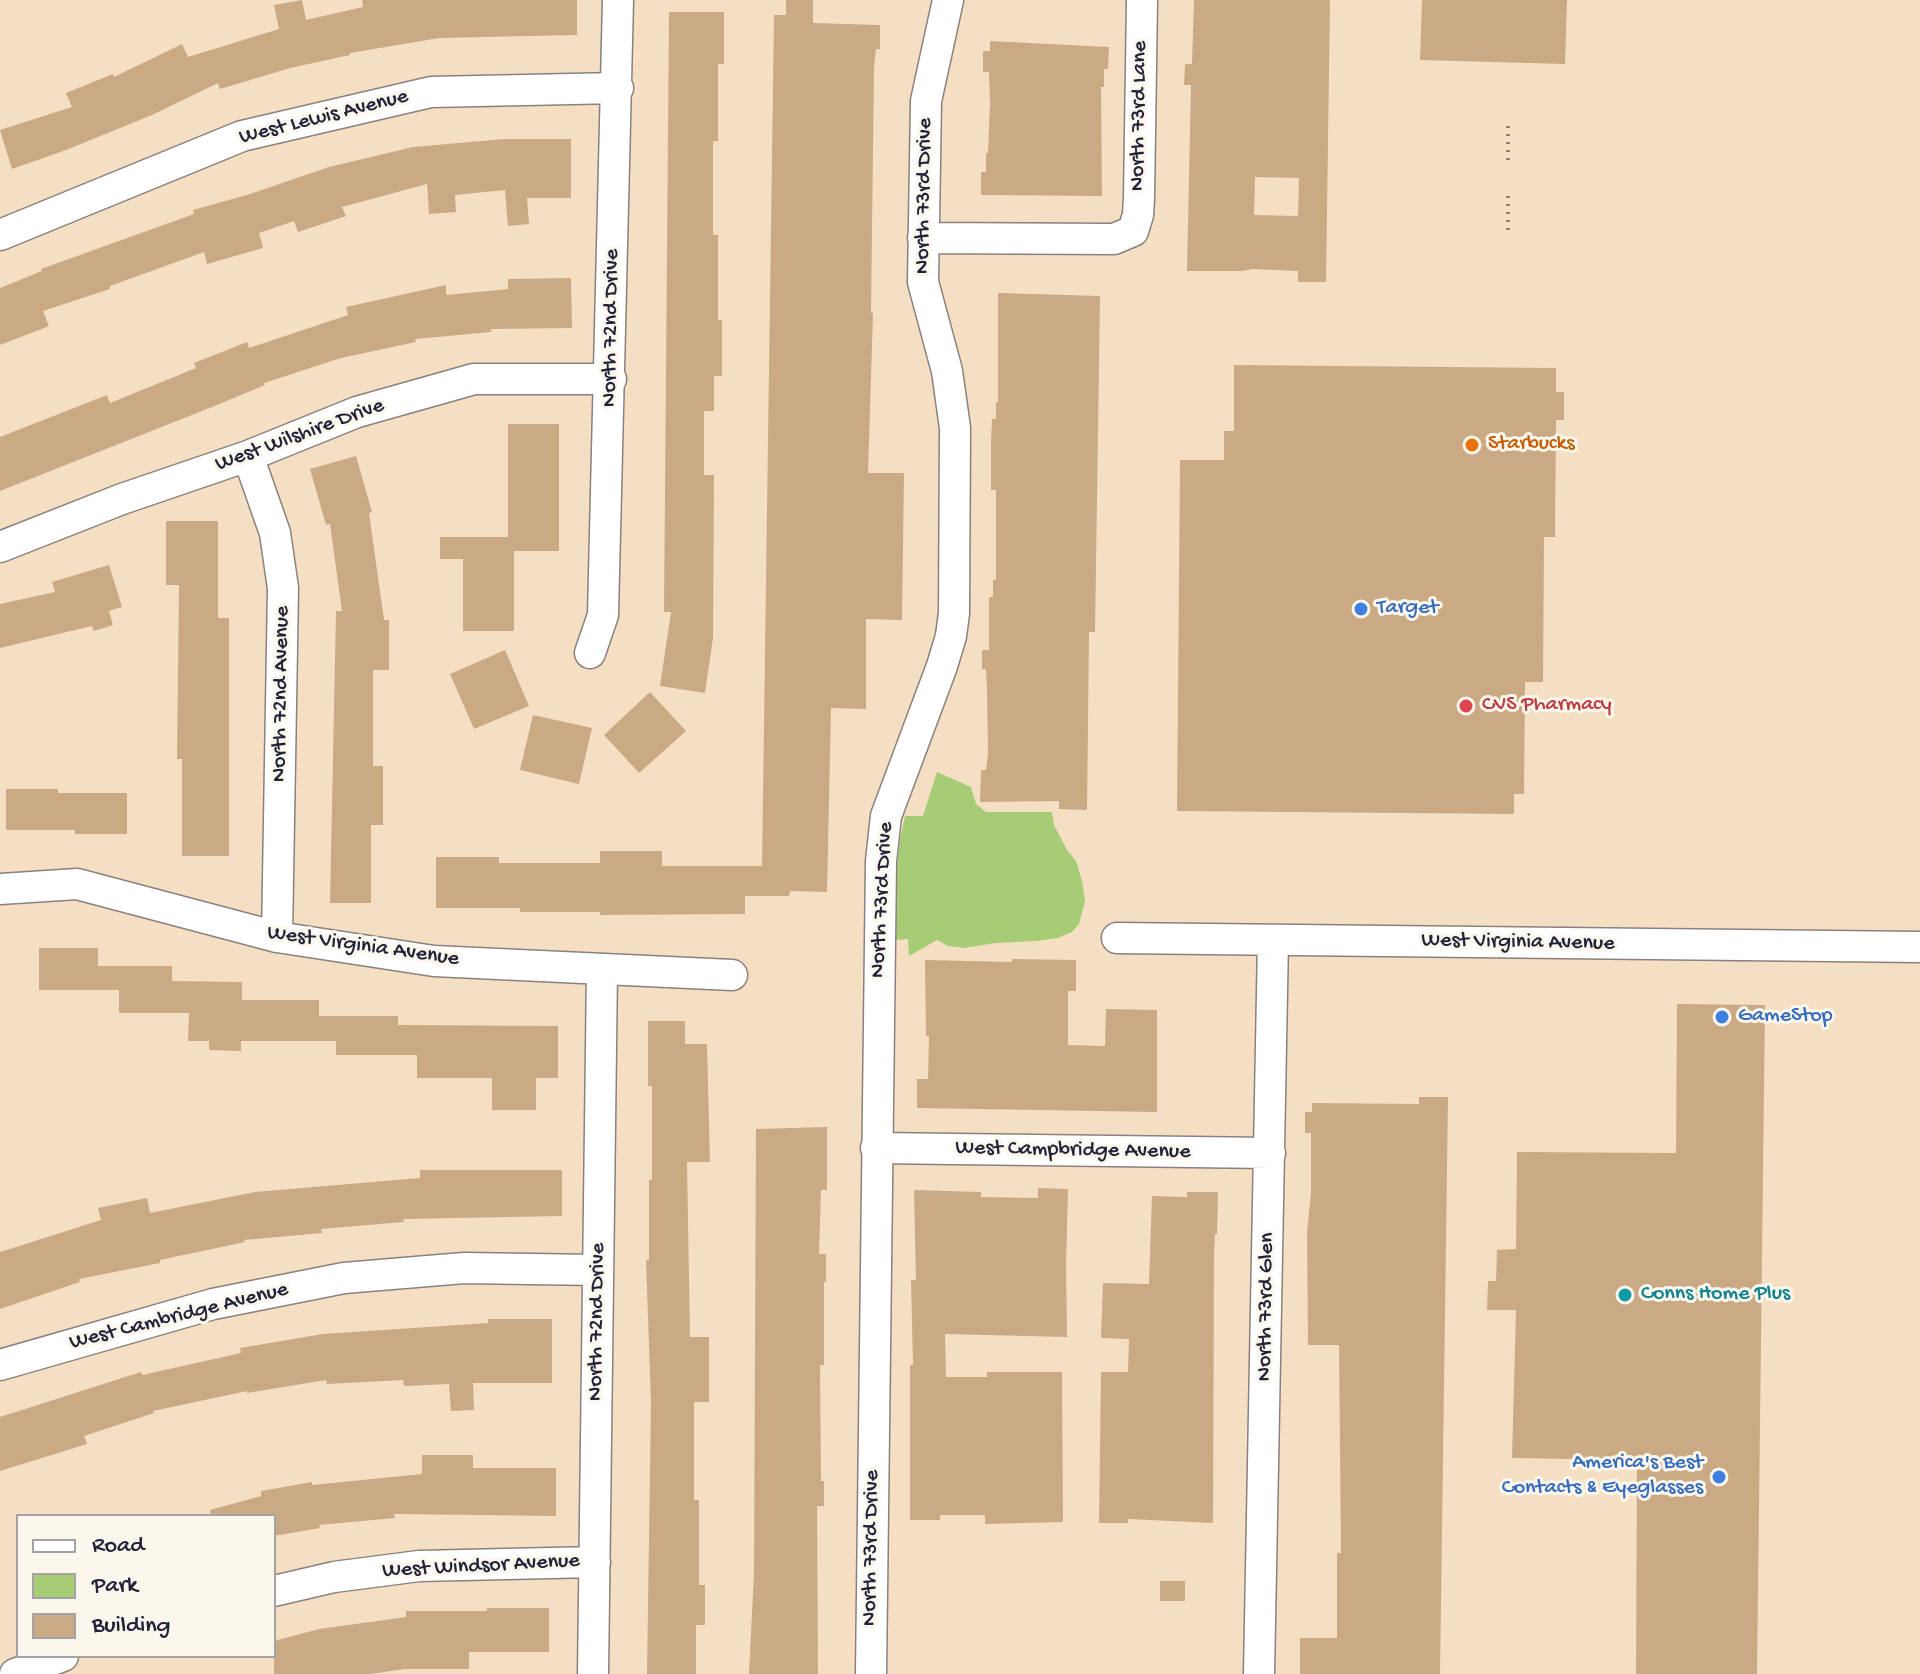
<!DOCTYPE html>
<style>
body{margin:0}
#map{position:relative;width:1920px;height:1674px;overflow:hidden;background:#f4dfc3;font-family:"Gochi Hand",sans-serif}
canvas{display:block}
.legend{position:absolute;left:16px;top:1514px;width:260px;height:144px;box-sizing:border-box;background:#fbf7ec;border:2px solid #a4a2a5;margin:0;padding:10px 14px;list-style:none;font-size:24px;color:#22223b}
.legend li{display:flex;align-items:center;gap:16px;height:40px}
.legend b{width:40px;border:2px solid #a4a2a5}
</style>
<div id="map">
<canvas width="1920" height="1674"></canvas>
<ul class="legend">
<li><b style="height:10px;background:#fff"></b>Road</li>
<li><b style="height:22px;background:#a7cc76"></b>Park</li>
<li><b style="height:22px;background:#caaa85"></b>Building</li>
</ul>
</div>
<script>
const ctx = document.querySelector('canvas').getContext('2d');
ctx.lineJoin = 'round';
function fill(path, color) { ctx.fillStyle = color; ctx.fill(path, 'evenodd'); }
const poly = rows => new Path2D(rows.map(r => 'M' + r).join(''));
function stroke(path, color, width, dash) { ctx.strokeStyle = color; ctx.lineWidth = width; ctx.lineCap = dash ? 'butt' : 'round'; ctx.setLineDash(dash || []); ctx.stroke(path); }
function drawText(font, color, halo, rows, align = 'center') {
  ctx.font = font + ' "Gochi Hand",sans-serif'; ctx.lineWidth = 6; ctx.setLineDash([]); ctx.textBaseline = 'middle'; ctx.strokeStyle = halo; ctx.fillStyle = color; for (const [text, x, y, turn = 0] of rows) {
    ctx.save(); ctx.translate(x, y); ctx.rotate((+turn || 0) * Math.PI / 180); ctx.textAlign = isNaN(turn) ? turn : align; if (halo) ctx.strokeText(text, 0, 0); ctx.fillText(text, 0, 0); ctx.restore();
  }
}
fill(poly([
 [937,772,971,787,976,804,986,812,1052,812,1054,825,1067,850,1076,861,1082,881,1085,901,1079,924,1072,932,1058,938,1036,941,996,943,964,948,948,946,937,940,909,956,908,939,896,940,896,877,900,840,905,816,923,816]
]), '#a7cc76');
fill(poly([
 [302,0,306,20,363,7,362,0,577,0,577,35,439,38,350,53,350,55,290,68,220,89,218,83,152,115,66,150,12,169,0,130,72,107,66,93,113,74,114,77,182,44,188,57,279,29,274,5],
 [786,0,813,0,813,23,880,25,880,49,876,49,874,66,871,313,873,313,868,473,904,473,902,620,866,619,866,709,831,708,827,892,790,891,789,896,745,896,745,914,600,915,600,912,520,912,520,908,436,908,436,857,499,857,499,863,600,863,600,851,662,851,662,866,762,866,774,15,786,15],
 [1194,0,1330,0,1326,282,1298,282,1298,271,1253,269,1241,271,1187,271,1191,85,1184,85,1185,64,1192,64],
 [1255,177,1299,178,1298,216,1254,215],
 [1422,0,1567,0,1565,64,1420,60],
 [669,12,724,12,724,64,718,64,718,141,713,141,713,235,718,235,718,320,722,320,722,376,714,376,714,411,704,411,704,475,714,475,713,638,705,693,660,686,671,612,664,612],
 [990,41,1109,47,1108,69,1104,69,1104,87,1101,87,1102,196,981,195,981,172,986,172,986,153,988,153,990,104,989,72,983,72,983,51,990,51],
 [505,139,571,139,571,198,527,198,529,224,508,226,505,190,455,195,456,212,429,214,427,184,342,207,346,216,298,232,294,221,259,233,263,248,207,264,204,252,110,286,110,289,43,311,49,326,0,345,0,288,42,271,41,269,194,214,193,210,250,194,329,167,413,147],
 [571,278,572,328,491,329,491,332,415,339,416,342,341,358,264,383,265,385,212,407,0,491,0,437,107,395,110,403,196,368,194,363,247,342,249,348,348,315,346,307,446,285,446,295,508,289,508,279],
 [998,293,1100,296,1095,632,1089,632,1087,810,1059,809,1059,801,980,802,981,770,986,770,988,754,987,689,986,669,982,669,982,650,989,650,989,597,993,597,993,580,996,580,996,490,991,490,991,443,992,419,996,419,996,402,998,402],
 [1234,365,1556,368,1556,392,1564,392,1564,420,1556,420,1555,537,1544,537,1543,682,1525,682,1524,794,1514,794,1514,814,1177,811,1180,460,1224,460,1224,431,1234,431],
 [508,424,559,424,559,551,514,551,514,631,463,631,463,559,440,559,440,537,508,537],
 [356,456,372,512,369,513,384,620,389,620,389,670,373,670,373,766,383,766,383,825,371,825,371,903,330,903,336,611,342,611,330,524,326,525,310,469],
 [166,521,218,521,218,618,229,618,229,856,182,856,182,759,177,759,179,585,166,585],
 [109,565,122,607,109,611,113,625,94,631,92,626,0,648,0,604,55,592,52,582],
 [505,650,529,706,474,729,450,674],
 [650,692,686,731,639,773,604,735],
 [533,715,592,728,579,784,520,770],
 [6,789,58,789,58,793,127,793,127,834,75,834,75,830,6,830],
 [39,948,98,948,98,966,172,966,172,981,242,982,242,1000,319,1000,319,1016,398,1016,398,1025,558,1026,558,1078,536,1078,536,1110,492,1110,492,1078,417,1078,417,1055,336,1055,336,1041,241,1041,241,1051,209,1050,209,1041,188,1041,189,1013,119,1013,119,990,39,990],
 [1012,959,1076,960,1076,991,1068,991,1068,1045,1105,1046,1106,1009,1157,1010,1157,1112,917,1108,917,1079,928,1079,929,1036,926,1036,925,960,1012,962],
 [1677,1004,1765,1005,1757,1674,1636,1674,1637,1460,1512,1458,1516,1310,1487,1310,1488,1281,1496,1281,1497,1250,1516,1249,1517,1152,1676,1153],
 [648,1021,685,1021,685,1044,707,1044,710,1162,687,1162,690,1337,709,1337,709,1402,694,1402,694,1500,699,1500,699,1585,705,1585,705,1625,696,1625,696,1674,647,1674,651,1402,646,1260,649,1260,649,1180,652,1180,652,1086,648,1086],
 [1419,1097,1448,1097,1440,1674,1300,1674,1300,1638,1337,1638,1337,1553,1341,1553,1339,1345,1308,1345,1307,1232,1311,1193,1311,1133,1305,1133,1305,1112,1312,1112,1312,1103,1419,1104],
 [827,1127,827,1190,821,1190,819,1254,826,1254,826,1282,824,1282,824,1365,820,1365,821,1481,824,1481,824,1506,817,1506,818,1674,749,1674,754,1572,756,1129],
 [420,1170,562,1170,562,1216,403,1219,404,1222,321,1229,322,1233,244,1240,245,1242,160,1260,160,1263,79,1279,80,1282,0,1309,0,1252,101,1220,98,1208,147,1198,150,1213,255,1192,420,1178],
 [1038,1188,1068,1189,1066,1265,1067,1337,945,1334,946,1377,987,1377,987,1372,1062,1372,1063,1522,985,1524,985,1515,940,1515,940,1520,910,1520,910,1365,913,1365,911,1280,916,1280,914,1190,981,1192,981,1197,1038,1198],
 [1187,1192,1218,1192,1217,1234,1215,1234,1214,1254,1213,1523,1128,1519,1128,1523,1099,1523,1101,1372,1128,1372,1129,1339,1101,1338,1103,1283,1149,1284,1152,1196,1187,1197],
 [488,1319,552,1319,552,1383,473,1383,474,1410,451,1411,449,1384,404,1386,403,1380,327,1384,326,1380,247,1393,247,1391,153,1411,154,1413,84,1436,87,1444,0,1471,0,1417,141,1372,142,1375,241,1353,240,1348,323,1334,488,1323],
 [422,1455,473,1455,473,1468,556,1468,556,1516,394,1514,395,1518,319,1525,320,1528,274,1536,274,1516,211,1516,210,1510,261,1496,261,1491,312,1482,312,1485,422,1474],
 [1160,1581,1185,1581,1185,1601,1160,1601],
 [487,1608,549,1608,549,1652,469,1652,469,1669,405,1669,370,1674,274,1674,274,1641,319,1629,406,1617,406,1611,487,1611]
]), '#caaa85');
const street = poly([
 [0,235,242,136,431,92,618,88],
 [923,238,1114,239,1133,231,1138,215,1139,198,1142,0],
 [248,456,275,533,283,588,277,937],
 [0,547,122,499,248,456,357,412,474,379,611,379],
 [590,653,603,615,618,0],
 [0,889,77,884,277,937,434,961,732,975],
 [1117,938,1920,947],
 [876,1148,1270,1153],
 [0,1365,213,1304,344,1278,464,1268,598,1270],
 [274,1591,334,1577,419,1566,595,1562],
 [15,1674,63,1656],
 [593,1674,602,969],
 [871,1674,881,861,886,816,942,666,951,636,954,613,955,428,947,371,923,282,926,101,948,0],
 [1259,1674,1273,940]
]);
stroke(street, '#8b807f', 33);
stroke(poly([
 [1508,126,1508,165],
 [1508,196,1508,235]
]), '#8b807f', 4, [2, 6]);
stroke(street, '#fff', 30);
for (const [x, y, r, color] of [
 [1472,445,8,"#e8710a"],
 [1361,609,8,"#3f7fe0"],
 [1466,706,8,"#e0444e"],
 [1722,1017,8,"#3f7fe0"],
 [1625,1295,8,"#0f9aa8"],
 [1719,1477,8,"#3f7fe0"]
]) { const dot = new Path2D(); dot.arc(x, y, r, 0, 2 * Math.PI); ctx.fillStyle = color; ctx.fill(dot); stroke(dot, '#fbf7ec', 3); }
drawText('22px', '#22223b', '#fbf7ec', [
 ["North 73rd Lane",1140,116,-89],
 ["West Lewis Avenue",324,118,-14],
 ["North 73rd Drive",925,196,-89],
 ["North 72nd Drive",612,328,-89],
 ["West Wilshire Drive",300,436,-20],
 ["North 72nd Avenue",282,694,-89],
 ["North 73rd Drive",883,900,-87],
 ["West Virginia Avenue",1518,943,1],
 ["West Virginia Avenue",363,947,8],
 ["West Campbridge Avenue",1073,1151,1],
 ["North 73rd Glen",1267,1307,-89],
 ["West Cambridge Avenue",179,1317,-14],
 ["North 72nd Drive",598,1322,-89],
 ["North 73rd Drive",872,1548,-89],
 ["West Windsor Avenue",481,1567,-3]
]);
drawText('22px', '#c56008', '#fbf7ec', [
 ["Starbucks",1488,445]
], 'left');
drawText('22px', '#366cbe', '#fbf7ec', [
 ["Target",1377,609],
 ["GameStop",1738,1017],
 ["America's Best",1703,1464,"right"],
 ["Contacts & Eyeglasses",1703,1489,"right"]
], 'left');
drawText('22px', '#be3a42', '#fbf7ec', [
 ["CVS Pharmacy",1482,706]
], 'left');
drawText('22px', '#0d838f', '#fbf7ec', [
 ["Conns Home Plus",1641,1295]
], 'left');
</script>
